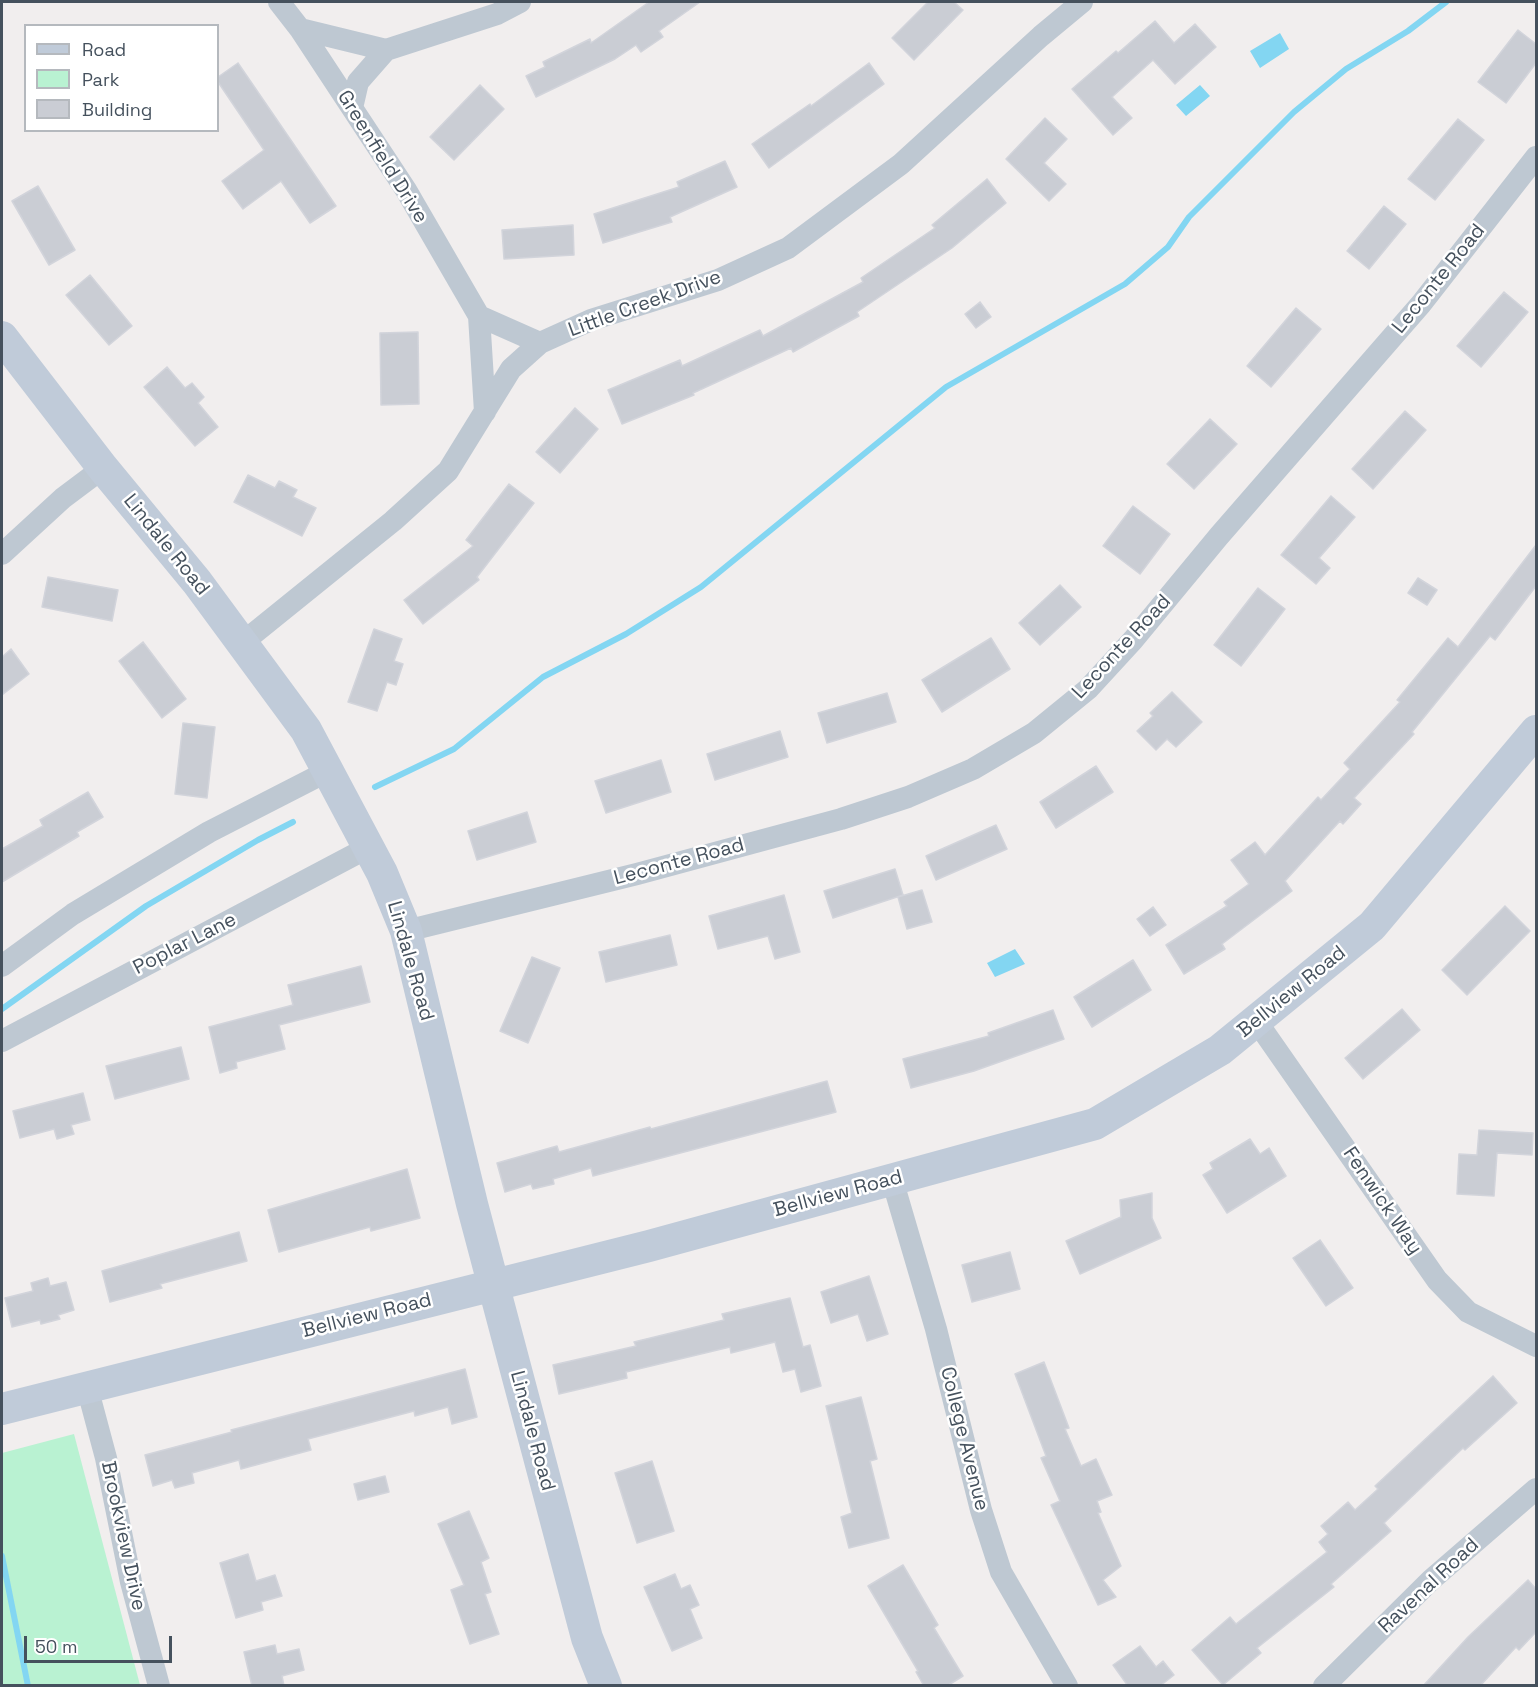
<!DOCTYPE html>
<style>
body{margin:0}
#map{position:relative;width:1538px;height:1687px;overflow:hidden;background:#f1eeee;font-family:"Space Grotesk",sans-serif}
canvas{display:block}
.frame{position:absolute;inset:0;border:3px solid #45515d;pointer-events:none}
.legend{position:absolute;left:24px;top:24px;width:195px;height:108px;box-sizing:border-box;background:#fff;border:2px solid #b5b9be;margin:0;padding:8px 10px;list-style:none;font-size:18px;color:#45515d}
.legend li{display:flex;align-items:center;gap:12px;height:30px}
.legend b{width:30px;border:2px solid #b5b9be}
.scale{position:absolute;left:24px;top:1636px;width:148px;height:27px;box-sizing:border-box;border:3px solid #45515d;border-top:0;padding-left:8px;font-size:18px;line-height:21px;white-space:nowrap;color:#45515d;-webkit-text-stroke:4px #fff;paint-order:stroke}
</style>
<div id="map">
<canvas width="1538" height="1687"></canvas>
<div class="frame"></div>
<ul class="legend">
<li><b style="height:8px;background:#c0cbd9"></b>Road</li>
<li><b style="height:16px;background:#b9f2d2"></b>Park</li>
<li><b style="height:16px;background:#cacdd4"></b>Building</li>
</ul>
<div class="scale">50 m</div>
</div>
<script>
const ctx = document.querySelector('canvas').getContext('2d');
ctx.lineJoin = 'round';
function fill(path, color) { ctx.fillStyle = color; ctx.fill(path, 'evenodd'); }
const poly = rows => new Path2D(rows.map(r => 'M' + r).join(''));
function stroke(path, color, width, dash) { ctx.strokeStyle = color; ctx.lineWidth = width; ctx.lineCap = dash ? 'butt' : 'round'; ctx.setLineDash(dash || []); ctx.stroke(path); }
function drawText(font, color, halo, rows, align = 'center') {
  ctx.font = font + ' "Space Grotesk",sans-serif'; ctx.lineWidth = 5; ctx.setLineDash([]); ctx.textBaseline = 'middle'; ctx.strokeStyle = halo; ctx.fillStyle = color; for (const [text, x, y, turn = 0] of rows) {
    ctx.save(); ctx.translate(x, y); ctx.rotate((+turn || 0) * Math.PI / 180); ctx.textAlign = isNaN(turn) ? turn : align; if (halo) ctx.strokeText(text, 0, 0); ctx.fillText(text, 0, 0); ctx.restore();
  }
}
fill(poly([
 [74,1434,140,1685,2,1685,2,1453]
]), '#b9f2d2');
fill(poly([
 [1280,33,1289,49,1260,68,1250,51],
 [1200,85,1210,96,1186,116,1176,105],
 [1015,949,1025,964,995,977,987,963]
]), '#83d6f2');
stroke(poly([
 [375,787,454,749,543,677,626,634,701,587,946,387,1125,284,1168,247,1189,217,1294,112,1346,69,1408,31,1446,2],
 [2,1009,146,906,258,840,293,822],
 [2,1556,28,1686]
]), '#83d6f2', 6);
const building = poly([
 [649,2,700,2,659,31,663,37,641,52,636,45,615,59,536,97,526,76,545,67,543,62,590,39,591,43,649,2],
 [928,2,954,2,963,10,914,60,892,38,928,2],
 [1155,21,1174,43,1195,24,1216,47,1175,84,1153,60,1112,97,1132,118,1113,135,1072,89,1116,51,1118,53,1155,21],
 [1518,30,1536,44,1536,63,1506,103,1478,82,1518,30],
 [238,63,336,206,310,223,281,181,243,209,222,181,264,150,218,82,218,77,238,63],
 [869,63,884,84,769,168,752,144,810,104,811,106,869,63],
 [480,85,504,109,454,160,430,137,480,85],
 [1045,118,1067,139,1044,163,1066,184,1049,201,1006,159,1045,118],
 [1458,119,1484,140,1435,200,1408,179,1458,119],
 [725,161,737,187,670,217,672,222,603,243,594,214,679,187,677,182,725,161],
 [987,179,1006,203,952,248,857,312,859,316,793,352,791,348,693,393,694,395,622,424,608,390,680,360,682,366,760,330,763,336,863,282,861,278,935,228,932,225,987,179],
 [38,186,75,250,49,265,12,201,38,186],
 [1384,206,1406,224,1369,269,1347,251,1384,206],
 [573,225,574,255,504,259,502,230,573,225],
 [90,275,132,326,109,345,66,295,90,275],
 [1504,292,1528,312,1481,367,1457,346,1504,292],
 [980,302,991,317,976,328,965,314,980,302],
 [1296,308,1321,329,1271,387,1247,366,1296,308],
 [418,332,419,404,381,405,380,333,418,332],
 [167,367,185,388,192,383,204,397,198,403,218,427,195,446,144,387,167,367],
 [575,408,598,429,560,473,536,452,575,408],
 [1405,411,1426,430,1373,489,1352,469,1405,411],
 [1210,419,1237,444,1194,489,1167,464,1210,419],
 [248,475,275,488,279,481,297,490,293,497,316,508,302,536,234,502,248,475],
 [509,484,534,503,477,577,479,580,423,624,404,600,473,546,466,540,509,484],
 [1331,496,1355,517,1319,558,1330,568,1316,584,1281,555,1331,496],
 [1133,506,1170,534,1140,574,1103,546,1133,506],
 [1536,545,1536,586,1495,640,1490,636,1412,732,1414,734,1354,798,1361,804,1343,824,1340,821,1285,881,1292,891,1222,944,1225,949,1184,974,1166,945,1227,906,1224,902,1249,884,1231,860,1255,842,1265,855,1318,797,1321,800,1350,769,1344,763,1400,702,1397,700,1448,638,1458,647,1536,545],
 [48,577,118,590,112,621,42,607,48,577],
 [1418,578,1437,590,1427,605,1408,593,1418,578],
 [1060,585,1081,607,1040,645,1019,623,1060,585],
 [1258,588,1285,609,1241,666,1214,645,1258,588],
 [374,629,402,639,394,661,403,664,396,685,387,682,377,711,348,702,374,629],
 [991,638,1010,669,942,712,922,680,991,638],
 [143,642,186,699,162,718,119,661,143,642],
 [11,649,29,674,2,695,2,657,11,649],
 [1172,692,1202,722,1176,747,1167,739,1156,750,1137,731,1153,716,1150,713,1172,692],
 [887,693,896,722,827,743,818,713,887,693],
 [183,723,215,727,207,798,175,794,183,723],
 [780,731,788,757,715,780,707,754,780,731],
 [661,760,671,792,606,813,595,781,661,760],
 [1096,766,1113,792,1056,828,1040,802,1096,766],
 [88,792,103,817,77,832,79,836,2,882,2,849,43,826,40,820,88,792],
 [527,812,536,842,477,860,468,831,527,812],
 [996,825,1007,849,936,880,926,856,996,825],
 [895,869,903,895,833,918,824,891,895,869],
 [922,890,932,922,907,929,898,897,922,890],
 [784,895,800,952,775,959,768,936,718,949,709,916,784,895],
 [1505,906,1530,931,1467,995,1442,970,1505,906],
 [1153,907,1166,925,1150,936,1137,919,1153,907],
 [670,935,677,965,606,982,599,952,670,935],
 [532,957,560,968,528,1043,500,1031,532,957],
 [1133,960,1151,990,1092,1027,1074,997,1133,960],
 [361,966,370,1002,279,1025,285,1049,236,1062,237,1068,220,1073,209,1027,293,1005,288,985,361,966],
 [1402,1009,1420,1030,1363,1079,1345,1058,1402,1009],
 [1053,1010,1064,1039,974,1071,911,1088,903,1059,989,1036,988,1033,1053,1010],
 [181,1047,189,1079,115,1099,106,1066,181,1047],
 [827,1081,836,1112,593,1176,591,1168,553,1179,554,1184,533,1189,531,1184,505,1192,497,1163,557,1146,559,1152,650,1127,651,1129,827,1081],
 [83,1093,90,1120,71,1125,74,1134,57,1139,54,1129,20,1138,13,1111,83,1093],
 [1479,1130,1533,1133,1532,1155,1497,1153,1494,1196,1457,1194,1459,1154,1477,1155,1479,1130],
 [1250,1139,1260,1154,1269,1148,1286,1176,1227,1213,1203,1175,1213,1169,1210,1163,1250,1139],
 [407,1169,420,1218,371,1231,370,1227,279,1252,268,1210,407,1169],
 [1152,1193,1152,1218,1161,1238,1080,1274,1066,1241,1121,1217,1120,1200,1152,1193],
 [239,1232,247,1261,160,1284,162,1288,110,1302,102,1271,239,1232],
 [1320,1240,1353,1288,1326,1306,1293,1258,1320,1240],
 [1010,1252,1020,1289,972,1302,962,1265,1010,1252],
 [869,1276,888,1334,867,1341,858,1314,831,1323,821,1292,869,1276],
 [48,1278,50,1286,66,1282,74,1310,58,1315,60,1319,41,1324,40,1320,12,1327,5,1298,33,1291,31,1283,48,1278],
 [790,1298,803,1347,810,1345,821,1386,801,1392,795,1369,783,1372,775,1342,731,1353,730,1347,626,1372,627,1378,559,1394,553,1365,636,1346,634,1342,724,1320,722,1314,790,1298],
 [1044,1362,1069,1428,1065,1429,1081,1466,1096,1459,1112,1495,1097,1501,1101,1512,1098,1513,1121,1566,1103,1580,1116,1597,1098,1605,1051,1505,1060,1501,1041,1458,1046,1456,1015,1374,1044,1362],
 [465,1369,477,1417,452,1424,448,1407,415,1416,414,1411,308,1439,311,1450,241,1469,239,1460,192,1473,194,1483,175,1488,172,1480,153,1486,145,1455,232,1432,231,1430,465,1369],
 [1493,1376,1517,1403,1465,1450,1463,1448,1384,1523,1391,1531,1331,1584,1334,1587,1257,1648,1261,1653,1223,1685,1192,1650,1230,1617,1236,1624,1327,1552,1319,1542,1328,1534,1321,1526,1348,1502,1355,1510,1378,1489,1375,1486,1493,1376],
 [861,1397,877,1459,870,1461,889,1538,849,1548,841,1517,852,1513,826,1406,861,1397],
 [652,1461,674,1531,637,1543,615,1473,652,1461],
 [385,1476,389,1492,358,1500,354,1484,385,1476],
 [469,1511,489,1558,481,1562,491,1592,485,1594,499,1634,470,1644,451,1590,464,1585,438,1524,469,1511],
 [248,1554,256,1581,275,1575,282,1596,261,1602,263,1610,236,1618,220,1563,248,1554],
 [903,1565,938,1625,934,1628,963,1676,947,1686,924,1686,916,1672,918,1671,868,1586,903,1565],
 [675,1574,681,1589,690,1585,699,1605,690,1609,702,1638,672,1651,644,1587,675,1574],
 [1528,1580,1536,1589,1536,1632,1519,1650,1516,1647,1480,1686,1423,1686,1468,1637,1528,1580],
 [275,1645,277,1654,299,1649,304,1670,282,1676,284,1686,252,1686,244,1652,275,1645],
 [1140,1646,1156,1667,1163,1661,1174,1675,1160,1686,1128,1686,1113,1665,1140,1646]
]);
fill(building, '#cacdd4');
stroke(building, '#d2d4db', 1.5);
stroke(poly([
 [279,2,300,29,406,190,479,316,485,412],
 [300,29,386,50],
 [352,108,358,82,386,50,497,14,520,2],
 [479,316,540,343],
 [2,554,63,498,103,468],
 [242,643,393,521,448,471,511,369,540,343,591,320,718,280,788,248,901,164,1041,36,1082,2],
 [406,931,637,874,841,819,908,797,973,769,1034,733,1088,689,1133,640,1219,536,1421,304,1536,157],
 [2,966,73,914,209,832,328,771],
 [1257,1022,1437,1280,1468,1312,1536,1346],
 [2,1041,369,847],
 [892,1179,936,1329,981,1510,1001,1572,1067,1686],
 [87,1387,106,1458,131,1582,159,1686],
 [1324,1686,1431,1580,1536,1489]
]), '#bec8d2', 22);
stroke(poly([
 [2,337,103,468,197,582,306,730,382,873,406,931,472,1204,587,1638,606,1686],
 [2,1409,649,1246,1095,1124,1220,1050,1372,926,1536,731]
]), '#c0cbd9', 32);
drawText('20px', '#45515d', '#fff', [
 ["Greenfield Drive",382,157,58],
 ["Leconte Road",1439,279,-51],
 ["Little Creek Drive",645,304,-20],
 ["Lindale Road",166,545,51],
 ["Leconte Road",1122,647,-47],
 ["Leconte Road",679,862,-15],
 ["Poplar Lane",185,944,-27],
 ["Lindale Road",410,961,74],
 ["Bellview Road",1292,992,-39],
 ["Bellview Road",838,1194,-15],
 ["Fenwick Way",1382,1201,56],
 ["Bellview Road",367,1316,-14],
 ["Lindale Road",532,1431,75],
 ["College Avenue",964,1439,76],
 ["Brookview Drive",123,1536,78],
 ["Ravenal Road",1429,1586,-43]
]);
</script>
